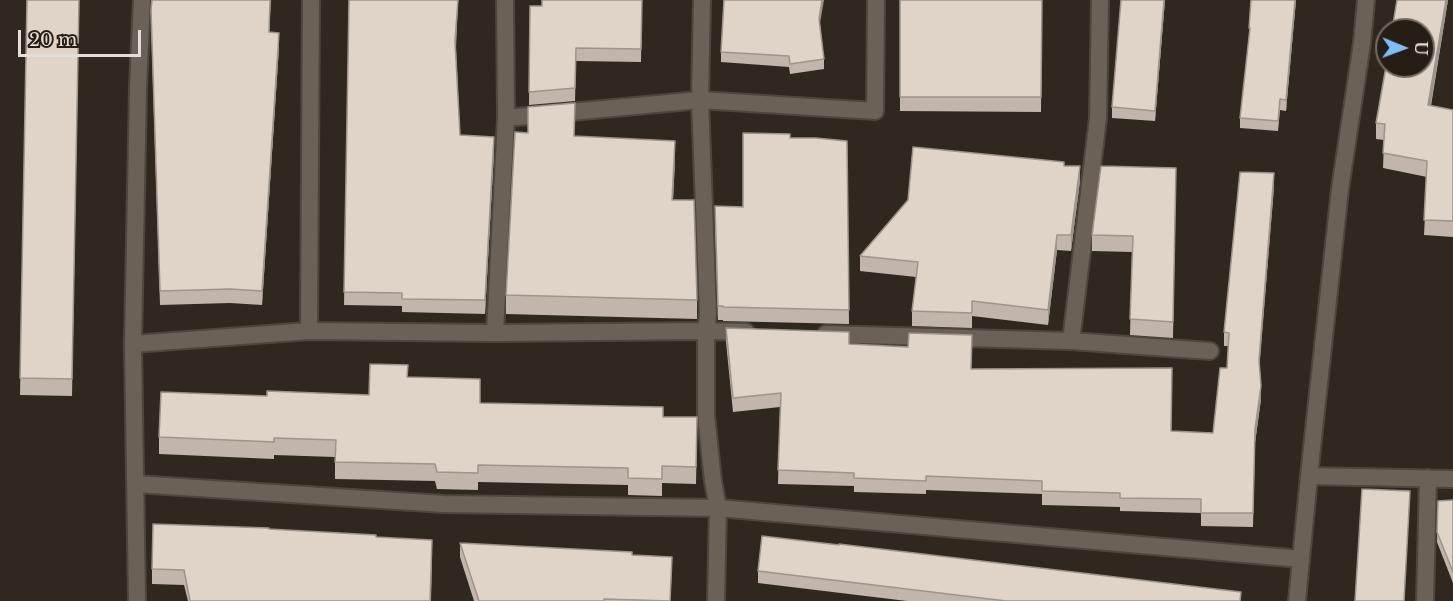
<!DOCTYPE html>
<style>
body{margin:0}
#map{position:relative;width:1453px;height:601px;overflow:hidden;background:#30281f;font-family:"Libre Baskerville",serif}
canvas{display:block}
.north{position:absolute;left:1375px;top:18px;width:60px;height:60px;box-sizing:border-box;background:#261e15;border:2px solid #726b63;border-radius:50%;rotate:91deg;font-size:16px;font-weight:700;line-height:24px;text-align:center;color:#e4ded8}
.north::after{content:'';display:block;margin:auto;width:21px;height:27px;background:#7bbef8;clip-path:polygon(50% 0,100% 100%,50% 72%,0 100%)}
.scale{position:absolute;left:18px;top:30px;width:123px;height:27px;box-sizing:border-box;border:3px solid #e4ded8;border-top:0;padding-left:8px;font-size:18px;line-height:21px;white-space:nowrap;color:#e4ded8;-webkit-text-stroke:4px #261e15;paint-order:stroke}
</style>
<div id="map">
<canvas width="1453" height="601"></canvas>
<div class="north">U</div>
<div class="scale">20 m</div>
</div>
<script>
const ctx = document.querySelector('canvas').getContext('2d');
ctx.lineJoin = 'round';
const poly = rows => new Path2D(rows.map(r => 'M' + r).join(''));
function stroke(path, color, width, dash) { ctx.strokeStyle = color; ctx.lineWidth = width; ctx.lineCap = dash ? 'butt' : 'round'; ctx.setLineDash(dash || []); ctx.stroke(path); }
function fill(path, color) { ctx.fillStyle = color; ctx.fill(path, 'evenodd'); }
const minor = poly([
 [702,0,700,100,708,313,706,331,706,415,713,481,718,508,716,601],
 [506,118,700,100,875,111,876,0],
 [309,331,311,0],
 [495,333,506,118,505,0],
 [826,334,1071,341,1210,351],
 [1071,341,1098,118,1100,0],
 [133,344,309,331,495,333,706,331,746,332],
 [1309,476,1453,479],
 [136,484,444,504,718,508,1301,559],
 [137,601,133,344,138,87,142,0],
 [1297,601,1309,476,1340,189,1362,43,1366,0],
 [1425,601,1428,478]
]);
stroke(minor, '#4d463e', 20);
stroke(minor, '#6b6157', 16);
fill(poly([
 [27,0,79,0,72,396,20,395],
 [271,0,269,32,279,47,262,305,230,303,160,305,151,24],
 [349,0,458,0,456,48,460,135,494,151,485,314,402,312,402,306,344,305],
 [642,0,641,62,576,61,575,101,529,105,530,6,542,6],
 [900,0,1042,0,1041,112,900,111],
 [1165,0,1155,121,1112,118,1112,107],
 [1251,0,1296,0,1286,111,1280,110,1278,131,1240,128,1240,118,1249,38],
 [1448,0,1431,106,1453,110,1453,237,1424,235,1427,177,1383,168,1384,140,1376,139,1376,123],
 [820,24,824,59,824,69,790,74,789,67,721,62,721,52],
 [575,136,675,160,673,200,697,300,697,319,506,314,506,295],
 [790,138,847,141,849,324,723,321,723,320,718,320,715,220,743,207],
 [1064,166,1080,181,1071,251,1057,250,1048,325,972,316,972,328,912,326,912,311,916,277,860,271,860,256],
 [1176,168,1173,338,1130,335,1132,252,1092,251,1092,235],
 [1274,187,1259,367,1261,399,1255,443,1253,527,1201,526,1201,513,1120,511,1120,507,1042,505,1042,494,926,490,926,494,854,492,854,486,778,484,780,407,733,412,726,342,726,328,849,344,971,369,1172,431,1213,433,1227,368,1229,346,1224,346,1224,332],
 [408,377,480,403,663,417,697,434,696,484,662,483,662,496,628,495,628,485,478,482,478,490,437,489,435,481,335,479,335,457,274,455,274,459,159,454,159,437,267,396,369,395],
 [1453,500,1453,583,1437,542,1438,501],
 [269,529,376,537,432,554,431,601,188,601,184,585,152,584,152,569],
 [460,543,632,555,672,570,670,601,474,601,460,557],
 [758,571,1241,601,907,601,758,583]
]), '#c1b5ac');
fill(poly([
 [458,0,455,54,455,41],
 [822,0,824,0,819,29,819,19],
 [1164,0,1165,0,1155,121,1155,111],
 [1295,0,1296,0,1286,111,1286,100],
 [1446,0,1448,0,1428,121,1428,105],
 [279,33,279,47,262,305,262,291],
 [494,137,494,151,485,314,485,300],
 [675,141,675,160,672,219,672,200],
 [1080,166,1080,181,1071,251,1071,235],
 [1274,173,1274,187,1259,373,1259,360],
 [1057,235,1057,250,1048,325,1048,310],
 [1261,386,1261,399,1255,443,1253,527,1255,429]
]), '#9d948c');
const building = poly([
 [27,0,79,0,72,379,20,378,27,0],
 [152,0,270,0,269,32,279,33,262,291,230,289,160,291,151,10,152,0],
 [349,0,458,0,455,41,460,135,494,137,485,300,402,299,402,293,344,292,349,0],
 [542,0,642,0,641,49,576,48,575,88,529,92,530,6,542,6,542,0],
 [724,0,822,0,819,19,824,59,790,64,789,56,721,52,724,0],
 [900,0,1042,0,1041,97,900,97,900,0],
 [1121,0,1164,0,1155,111,1112,107,1121,0],
 [1251,0,1295,0,1286,100,1280,99,1278,121,1240,118,1250,28,1249,28,1251,0],
 [1397,0,1446,0,1428,105,1453,110,1453,221,1424,220,1427,161,1383,153,1385,124,1376,123,1387,61,1387,66,1423,66,1423,30,1392,30,1397,0],
 [575,103,574,136,675,141,672,200,694,200,697,300,506,295,515,132,528,133,528,107,575,103],
 [743,133,790,134,790,138,816,138,847,141,849,310,723,307,723,306,718,306,715,206,743,207,743,133],
 [913,147,1064,162,1064,166,1080,166,1071,235,1057,235,1048,310,972,301,972,313,912,311,918,262,860,256,908,200,913,147],
 [1101,166,1176,168,1173,322,1130,319,1133,236,1092,235,1101,166],
 [1240,172,1274,173,1259,360,1261,386,1255,429,1253,513,1201,513,1201,499,1120,498,1120,493,1042,491,1042,481,926,476,926,481,854,478,854,473,778,470,781,393,733,398,726,328,849,332,849,344,908,347,909,333,972,335,971,369,1172,368,1171,431,1213,433,1220,368,1227,368,1229,333,1224,332,1240,172],
 [370,364,408,365,407,377,480,379,480,403,663,407,663,417,697,417,696,467,662,466,662,479,628,478,628,468,478,465,478,473,437,472,435,464,335,462,336,440,274,438,274,442,159,437,161,392,267,396,267,391,369,395,370,364],
 [1362,489,1410,491,1404,601,1355,601,1362,489],
 [1453,500,1453,572,1437,532,1438,501,1453,500],
 [153,524,269,528,269,529,376,535,376,537,432,540,430,601,190,601,184,570,152,569,153,524],
 [762,536,839,545,839,544,1241,592,1240,601,1006,601,758,571,762,536],
 [460,543,632,552,632,555,672,557,670,601,604,599,604,601,479,601,460,543]
]);
fill(building, '#e0d3c8');
stroke(building, '#9d948c', 1.5);
</script>
